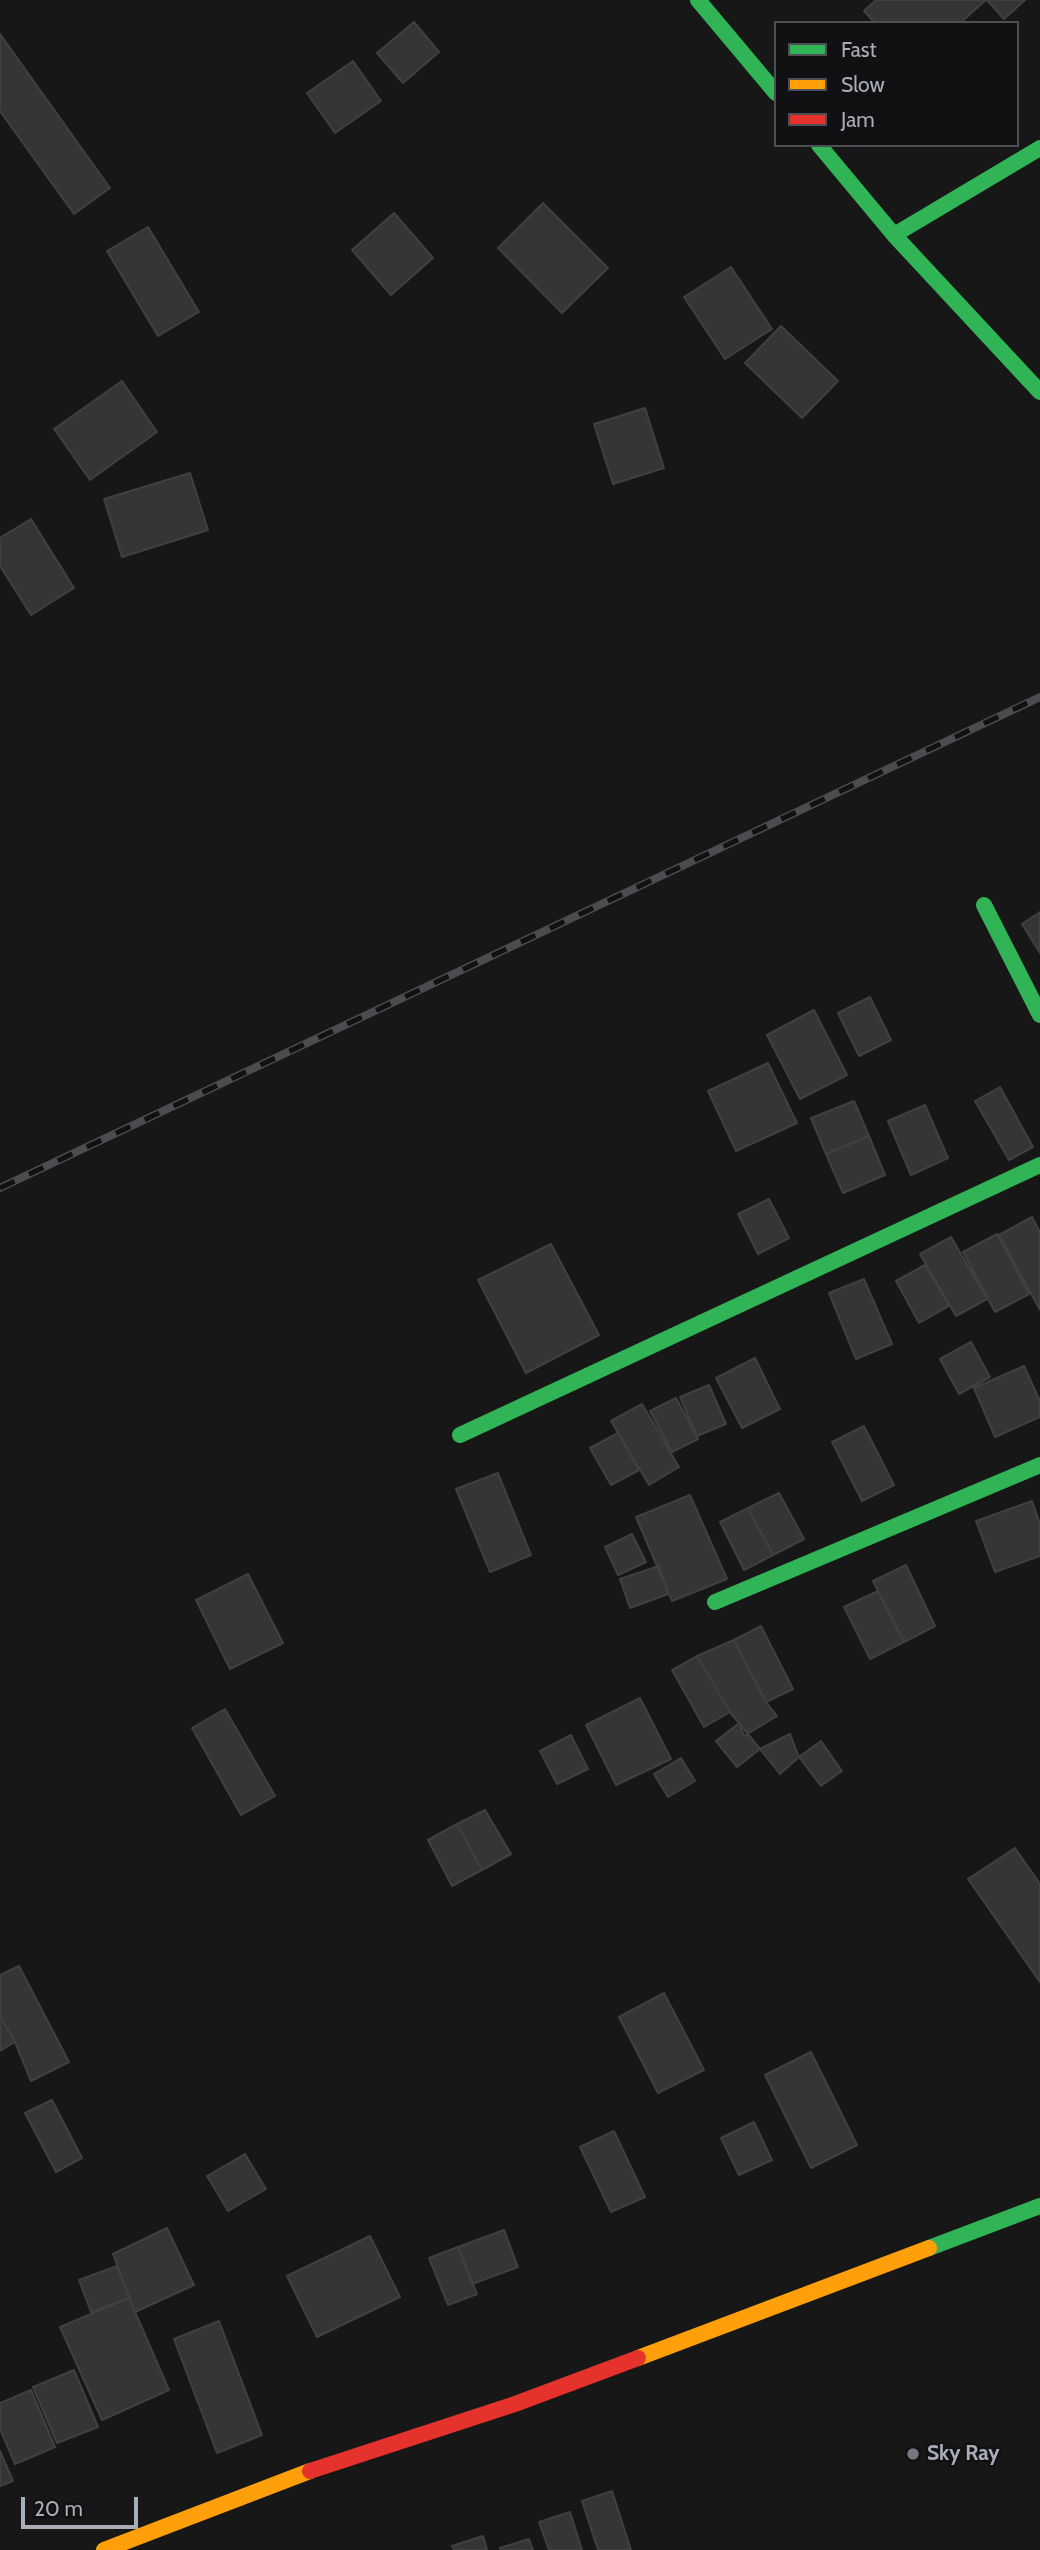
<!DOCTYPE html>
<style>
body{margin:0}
#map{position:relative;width:1040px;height:2550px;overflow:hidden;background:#171717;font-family:Cabin,sans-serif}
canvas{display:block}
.legend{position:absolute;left:774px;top:21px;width:245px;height:126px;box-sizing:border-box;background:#111113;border:2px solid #4d4f55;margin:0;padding:9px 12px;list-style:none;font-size:21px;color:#a8adb8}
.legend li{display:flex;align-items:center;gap:14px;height:35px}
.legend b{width:35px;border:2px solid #4d4f55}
.scale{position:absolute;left:21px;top:2497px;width:117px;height:32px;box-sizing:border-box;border:4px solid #a8adb8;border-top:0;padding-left:9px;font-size:21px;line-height:24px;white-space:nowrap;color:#a8adb8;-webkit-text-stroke:5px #111113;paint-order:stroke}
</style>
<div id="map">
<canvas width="1040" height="2550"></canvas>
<ul class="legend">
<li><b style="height:9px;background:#30b455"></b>Fast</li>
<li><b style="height:9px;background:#ff9f0a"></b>Slow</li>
<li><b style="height:9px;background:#e5322d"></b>Jam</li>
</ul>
<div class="scale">20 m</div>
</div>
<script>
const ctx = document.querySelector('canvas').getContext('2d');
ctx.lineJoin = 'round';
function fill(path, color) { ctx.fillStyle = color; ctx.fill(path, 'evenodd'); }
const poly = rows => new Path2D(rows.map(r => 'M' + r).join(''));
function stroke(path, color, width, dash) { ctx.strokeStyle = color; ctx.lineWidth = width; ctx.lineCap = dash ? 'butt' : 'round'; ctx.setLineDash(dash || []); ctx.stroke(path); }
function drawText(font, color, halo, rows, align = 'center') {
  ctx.font = font + ' Cabin,sans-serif'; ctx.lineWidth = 5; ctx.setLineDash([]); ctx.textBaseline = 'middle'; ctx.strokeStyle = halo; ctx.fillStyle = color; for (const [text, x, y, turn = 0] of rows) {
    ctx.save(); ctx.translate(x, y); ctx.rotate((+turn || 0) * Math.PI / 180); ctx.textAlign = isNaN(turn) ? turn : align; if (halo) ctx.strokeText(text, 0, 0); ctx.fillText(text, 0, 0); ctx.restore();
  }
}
const building = poly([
 [876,0,986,0,960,23,875,23,864,11,876,0],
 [987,0,1025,0,1004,19,987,0],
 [414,22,439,52,403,83,377,53,414,22],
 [0,34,110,188,74,214,0,111,0,34],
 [353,61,381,101,335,133,307,93,353,61],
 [543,203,608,268,562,313,498,248,543,203],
 [394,213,433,258,391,295,352,250,394,213],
 [148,227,199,312,158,336,107,251,148,227],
 [731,267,772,329,725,359,684,297,731,267],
 [781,326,838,381,802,418,745,363,781,326],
 [122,381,157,432,90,480,54,429,122,381],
 [645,408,664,468,613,484,594,424,645,408],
 [190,473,208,530,122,557,104,499,190,473],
 [31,519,74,588,31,615,0,566,0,538,31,519],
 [1040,912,1040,953,1022,924,1040,912],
 [870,997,891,1040,859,1056,838,1013,870,997],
 [814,1010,847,1075,800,1099,767,1035,814,1010],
 [768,1063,797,1123,736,1151,708,1091,768,1063],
 [1000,1087,1033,1147,1009,1160,975,1101,1000,1087],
 [854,1101,869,1136,826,1154,811,1118,854,1101],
 [925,1105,948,1158,911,1175,888,1121,925,1105],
 [869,1136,885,1175,843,1193,826,1154,869,1136],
 [769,1199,789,1238,758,1254,738,1214,769,1199],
 [1032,1217,1040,1232,1040,1310,999,1235,1032,1217],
 [997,1234,1029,1294,995,1312,963,1252,997,1234],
 [951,1237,987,1299,956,1316,920,1254,951,1237],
 [551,1244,599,1335,526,1373,478,1280,551,1244],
 [925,1265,949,1306,919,1323,896,1281,925,1265],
 [864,1279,892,1344,856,1359,829,1293,864,1279],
 [971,1342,990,1377,959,1394,940,1359,971,1342],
 [755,1358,780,1409,742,1428,716,1378,755,1358],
 [1024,1366,1040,1401,1040,1417,995,1437,974,1388,1024,1366],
 [709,1385,726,1424,697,1436,680,1397,709,1385],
 [676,1398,698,1439,672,1452,650,1411,676,1398],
 [642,1404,679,1467,649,1485,611,1421,642,1404],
 [864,1426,894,1485,862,1501,832,1442,864,1426],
 [618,1433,639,1470,611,1485,590,1448,618,1433],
 [498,1473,531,1555,490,1572,456,1489,498,1473],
 [779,1493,804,1539,773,1555,748,1508,779,1493],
 [690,1495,727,1579,672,1601,636,1517,690,1495],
 [1032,1501,1040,1524,1040,1556,995,1572,976,1521,1032,1501],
 [748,1508,773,1555,744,1570,720,1522,748,1508],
 [632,1534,646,1562,618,1575,605,1547,632,1534],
 [906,1565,935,1626,904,1642,873,1581,906,1565],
 [659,1566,668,1594,630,1608,620,1579,659,1566],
 [248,1574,283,1643,230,1669,196,1600,248,1574],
 [878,1591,904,1642,870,1659,844,1607,878,1591],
 [761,1626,793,1689,766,1702,734,1640,761,1626],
 [734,1640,766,1702,777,1716,744,1736,739,1723,730,1712,697,1656,734,1640],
 [697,1656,730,1712,704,1727,672,1670,697,1656],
 [640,1698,671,1759,616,1785,586,1725,640,1698],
 [225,1709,275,1796,241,1815,192,1728,225,1709],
 [739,1723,760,1749,737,1767,716,1741,739,1723],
 [790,1734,799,1757,780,1774,760,1749,790,1734],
 [571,1735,588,1769,557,1784,540,1751,571,1735],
 [821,1741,842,1771,821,1786,799,1757,821,1741],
 [681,1758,695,1781,668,1797,654,1774,681,1758],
 [485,1810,511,1854,482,1870,457,1824,485,1810],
 [457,1824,482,1870,452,1886,428,1840,457,1824],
 [1015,1848,1040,1884,1040,1982,968,1879,1015,1848],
 [19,1966,69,2062,31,2081,15,2042,0,2016,0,1975,19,1966],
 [664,1993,704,2070,658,2093,619,2017,664,1993],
 [0,2016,15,2042,0,2051,0,2016],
 [811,2052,857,2145,811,2168,765,2075,811,2052],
 [52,2100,82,2158,56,2172,25,2113,52,2100],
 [754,2122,772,2160,739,2175,721,2138,754,2122],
 [614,2131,645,2197,611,2212,580,2147,614,2131],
 [245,2154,266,2189,228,2211,207,2176,245,2154],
 [167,2228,194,2285,135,2312,113,2254,167,2228],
 [504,2230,518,2267,472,2284,458,2247,504,2230],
 [370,2236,400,2297,317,2337,287,2276,370,2236],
 [458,2247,477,2294,448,2305,429,2258,458,2247],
 [117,2266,129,2298,91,2312,79,2280,117,2266],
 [129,2298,169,2390,102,2420,60,2327,129,2298],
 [219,2321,262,2435,217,2453,174,2339,219,2321],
 [74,2370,98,2427,57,2443,33,2387,74,2370],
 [31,2390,55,2447,15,2464,0,2429,0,2403,31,2390],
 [0,2451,13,2481,0,2486,0,2451],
 [612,2491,631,2550,598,2550,582,2501,612,2491],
 [570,2512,582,2550,549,2550,539,2522,570,2512],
 [483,2536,487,2550,454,2550,452,2546,483,2536],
 [529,2539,533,2550,501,2550,500,2548,529,2539]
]);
fill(building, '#353536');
stroke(building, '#3f4043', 2);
stroke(poly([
 [698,0,776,93],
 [819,145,894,235,1040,392],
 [894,235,1040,148],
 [984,905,1040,1015],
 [460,1435,1040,1165],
 [715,1602,1040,1465],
 [929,2248,1040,2206]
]), '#30b455', 16);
stroke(poly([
 [638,2358,929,2248],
 [104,2550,310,2471]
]), '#ff9f0a', 16);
stroke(poly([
 [310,2471,515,2404,638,2358]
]), '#e5322d', 16);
const rail = poly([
 [0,1188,1040,697]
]);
stroke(rail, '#4b4c4f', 8);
stroke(rail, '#111113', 5, [16]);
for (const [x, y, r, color] of [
 [913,2454,7,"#757880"]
]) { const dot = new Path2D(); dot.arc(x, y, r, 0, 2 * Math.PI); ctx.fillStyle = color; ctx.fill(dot); stroke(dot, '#111113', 2.5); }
drawText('bold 21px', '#a8adb8', '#111113', [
 ["Sky Ray",927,2454]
], 'left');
</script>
